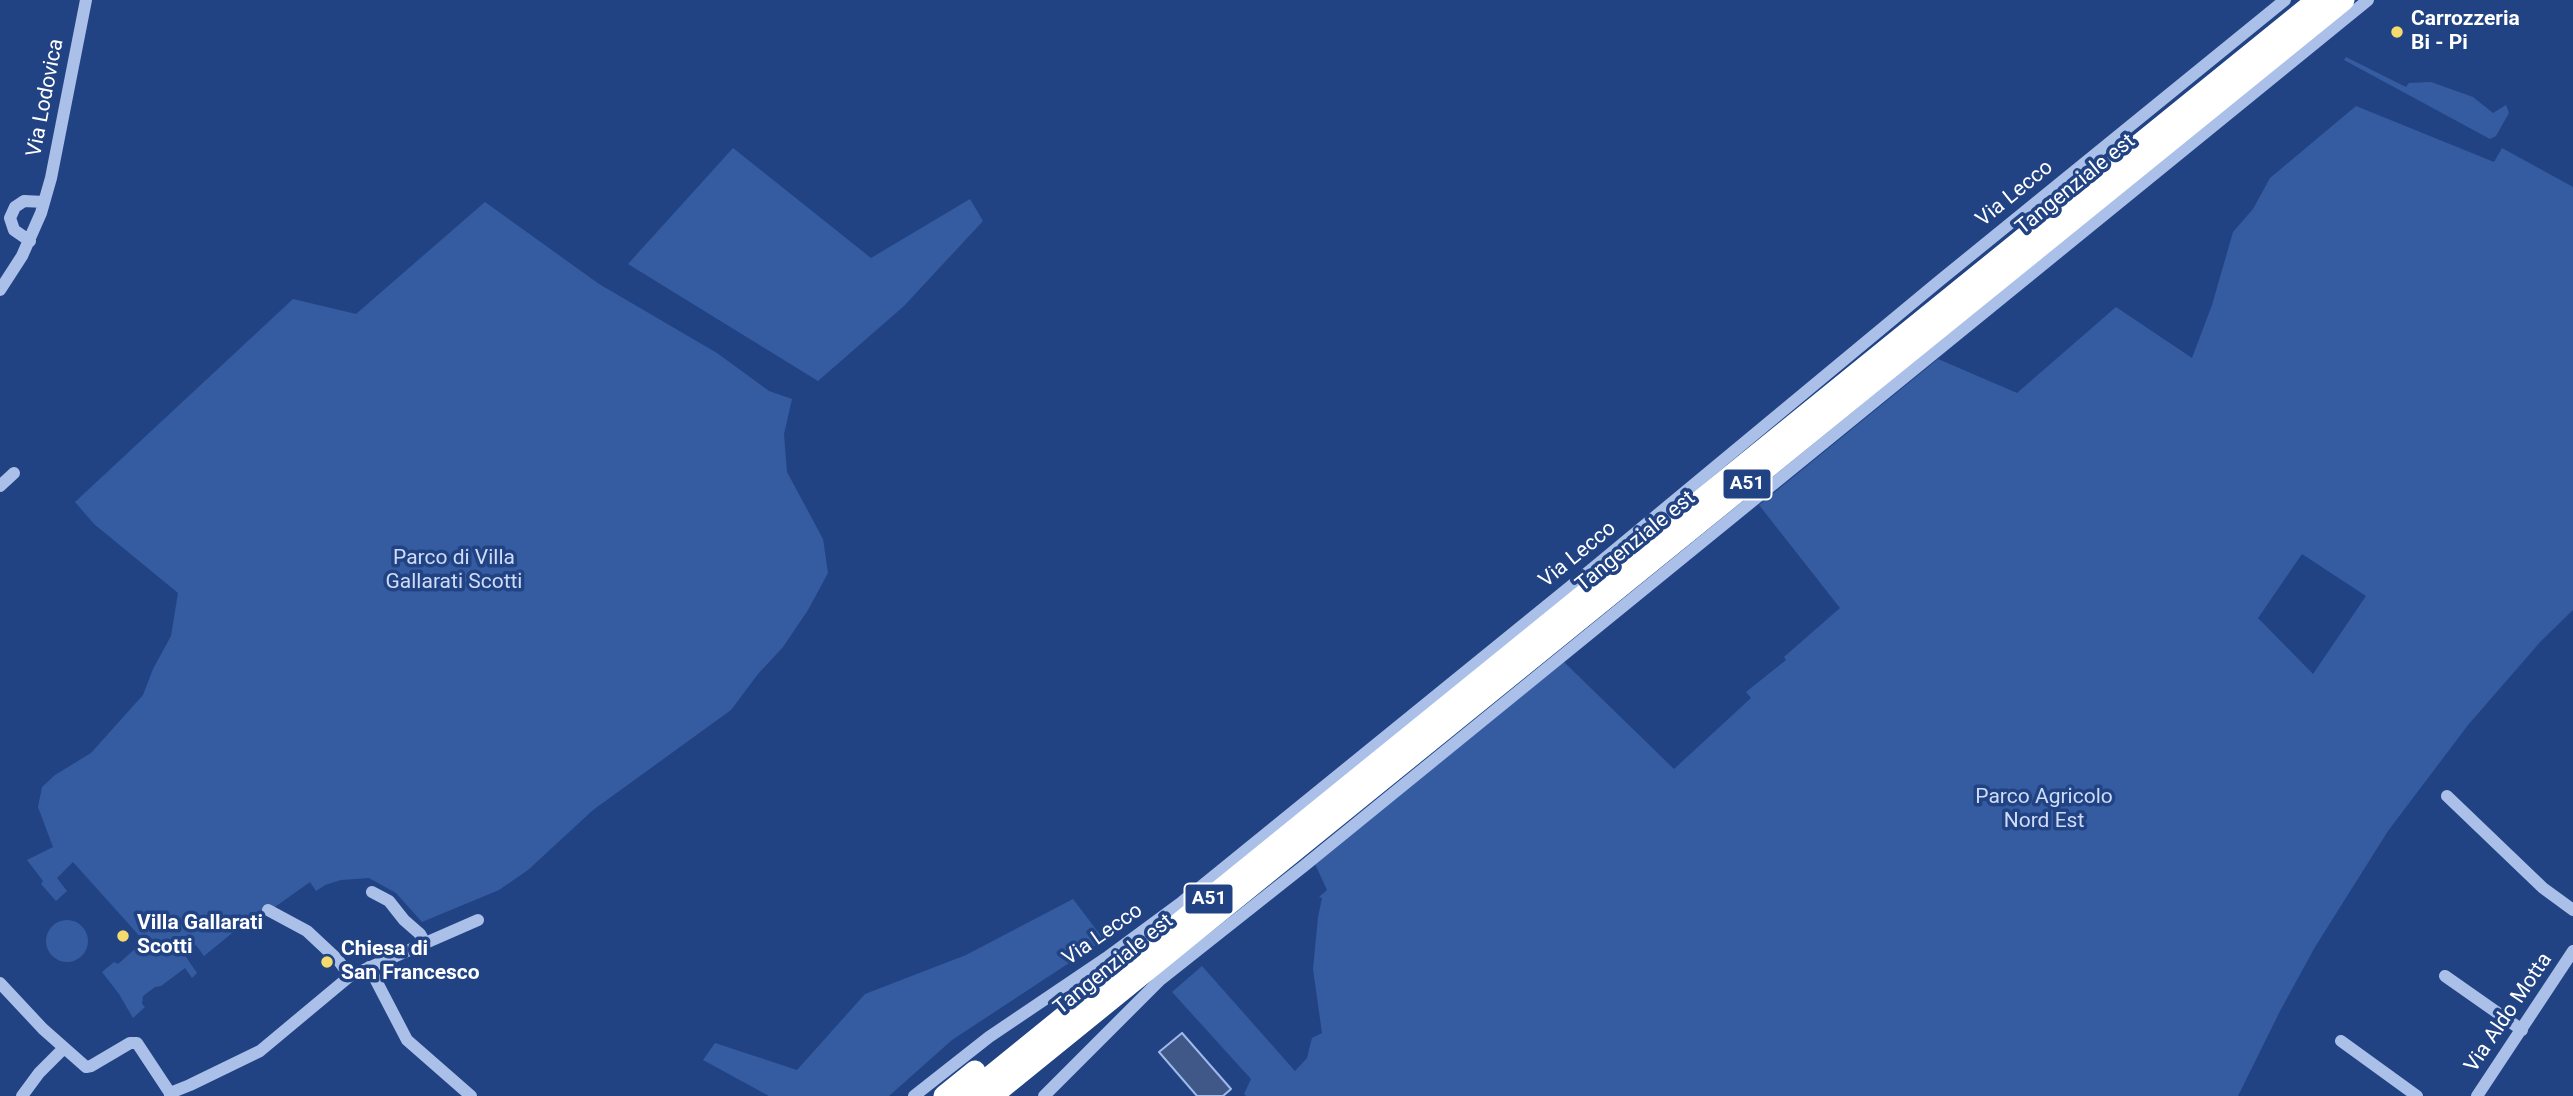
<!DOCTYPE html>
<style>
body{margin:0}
canvas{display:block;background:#214384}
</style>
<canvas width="2573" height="1096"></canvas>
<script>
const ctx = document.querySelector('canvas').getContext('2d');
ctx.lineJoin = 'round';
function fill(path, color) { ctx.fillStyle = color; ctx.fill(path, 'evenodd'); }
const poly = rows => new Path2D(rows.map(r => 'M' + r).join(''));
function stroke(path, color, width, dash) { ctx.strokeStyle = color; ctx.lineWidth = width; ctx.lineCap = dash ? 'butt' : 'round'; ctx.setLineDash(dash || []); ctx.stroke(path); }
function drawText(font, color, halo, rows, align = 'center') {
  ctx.font = font + ' Roboto,sans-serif'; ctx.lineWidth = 7; ctx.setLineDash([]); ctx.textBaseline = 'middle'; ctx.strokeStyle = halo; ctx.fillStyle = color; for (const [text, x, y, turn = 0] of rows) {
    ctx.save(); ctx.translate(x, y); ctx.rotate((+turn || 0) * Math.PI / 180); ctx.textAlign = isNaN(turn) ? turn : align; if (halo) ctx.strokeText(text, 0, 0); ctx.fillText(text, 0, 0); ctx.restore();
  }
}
fill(poly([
 [2346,57,2406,87,2409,83,2431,82,2473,97,2493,113,2506,105,2509,113,2496,136,2490,139,2344,60],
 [2356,106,2494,162,2502,148,2573,187,2573,610,2541,641,2468,725,2388,831,2315,947,2280,1011,2238,1096,1246,1096,1244,1094,1251,1079,1172,992,1202,966,1295,1071,1307,1058,1312,1038,1322,1033,1313,969,1318,917,1322,898,1319,897,1327,890,1315,864,1564,662,1674,769,1751,698,1746,692,1786,660,1784,657,1840,608,1759,505,1938,359,2017,393,2116,307,2192,358,2212,305,2233,232,2253,209,2270,178],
 [2302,554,2366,596,2313,674,2258,618],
 [733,148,871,258,970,199,983,221,904,306,818,381,628,264],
 [485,202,599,284,717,353,769,391,792,399,784,434,787,472,823,539,828,573,808,610,783,647,758,674,731,710,593,810,528,870,499,890,422,922,396,893,369,878,341,880,325,885,316,891,310,882,244,929,242,925,204,956,196,945,184,954,197,973,192,978,185,968,161,986,155,987,143,996,142,1004,145,1007,133,1018,119,994,102,972,114,962,118,964,144,941,73,862,57,878,67,891,56,901,41,884,43,881,27,860,53,847,38,807,42,787,55,775,91,753,143,695,153,669,171,636,178,593,94,524,75,502,293,299,356,314],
 [1073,899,1104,940,952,1040,889,1096,769,1096,703,1060,715,1043,797,1070,865,994,966,955],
 '46 941a21 21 0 1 1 42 0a21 21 0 1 1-42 0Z'
]), '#355ba1');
const water = poly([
 [1182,1033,1231,1089,1223,1096,1197,1096,1159,1052,1182,1033]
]);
fill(water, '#405888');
stroke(water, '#9eb9ea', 2);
stroke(poly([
 [30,241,14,230,10,218,15,207,24,201,44,202],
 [0,290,22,256,41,213,51,178,86,0],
 [0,486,14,473],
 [2447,796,2543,888,2573,910],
 [372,892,389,901,404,920,420,934,425,943],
 [268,910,307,931,338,960,350,976],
 [369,967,407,1040,471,1096],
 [2445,976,2522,1030],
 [0,983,43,1029,86,1067,91,1066,130,1043,137,1043,170,1093],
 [2341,1041,2417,1096],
 [22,1096,39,1073,64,1048],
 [170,1096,170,1093,190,1085,260,1051,350,976,478,920],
 [914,1096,989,1037,1106,958,1182,902,1592,569,1938,282,2285,0],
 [1044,1096,1160,980,1304,866,2368,0],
 [2477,1096,2573,951]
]), '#aac0e9', 12);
stroke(poly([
 [944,1096,975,1071],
 [966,1096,2317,0],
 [992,1096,2344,0]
]), '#fff', 21);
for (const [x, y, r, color] of [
 [2397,32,7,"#f5db6c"],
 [123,936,7,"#f5db6c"],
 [327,962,7,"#f5db6c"]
]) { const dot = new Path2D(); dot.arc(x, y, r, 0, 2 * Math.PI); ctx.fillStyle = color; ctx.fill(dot); stroke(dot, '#214384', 2.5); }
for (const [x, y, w] of [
 [1747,484,49],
 [1209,899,49]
]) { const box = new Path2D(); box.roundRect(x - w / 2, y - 15.5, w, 31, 5); ctx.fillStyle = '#214384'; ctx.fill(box); stroke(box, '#fff', 2); }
drawText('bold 19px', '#fff', null, [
 ["A51",1747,484],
 ["A51",1209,899]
]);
drawText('bold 21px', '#fff', '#214384', [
 ["Carrozzeria",2411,20],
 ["Bi - Pi",2411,44],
 ["Villa Gallarati",137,924],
 ["Scotti",137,948],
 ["Chiesa di",341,950],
 ["San Francesco",341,974]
], 'left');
drawText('21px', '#fff', '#214384', [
 ["Via Lodovica",46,98,-79],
 ["Tangenziale est",2076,185,-39],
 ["Via Lecco",2015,194,-39],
 ["Tangenziale est",1636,542,-39],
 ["Via Lecco",1578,555,-39],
 ["Via Lecco",1103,935,-35],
 ["Tangenziale est",1114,965,-39],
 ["Via Aldo Motta",2509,1013,-56]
]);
drawText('21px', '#cedcf7', '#214384', [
 ["Parco di Villa",454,559],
 ["Gallarati Scotti",454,583],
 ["Parco Agricolo",2044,798],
 ["Nord Est",2044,822]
]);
</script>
